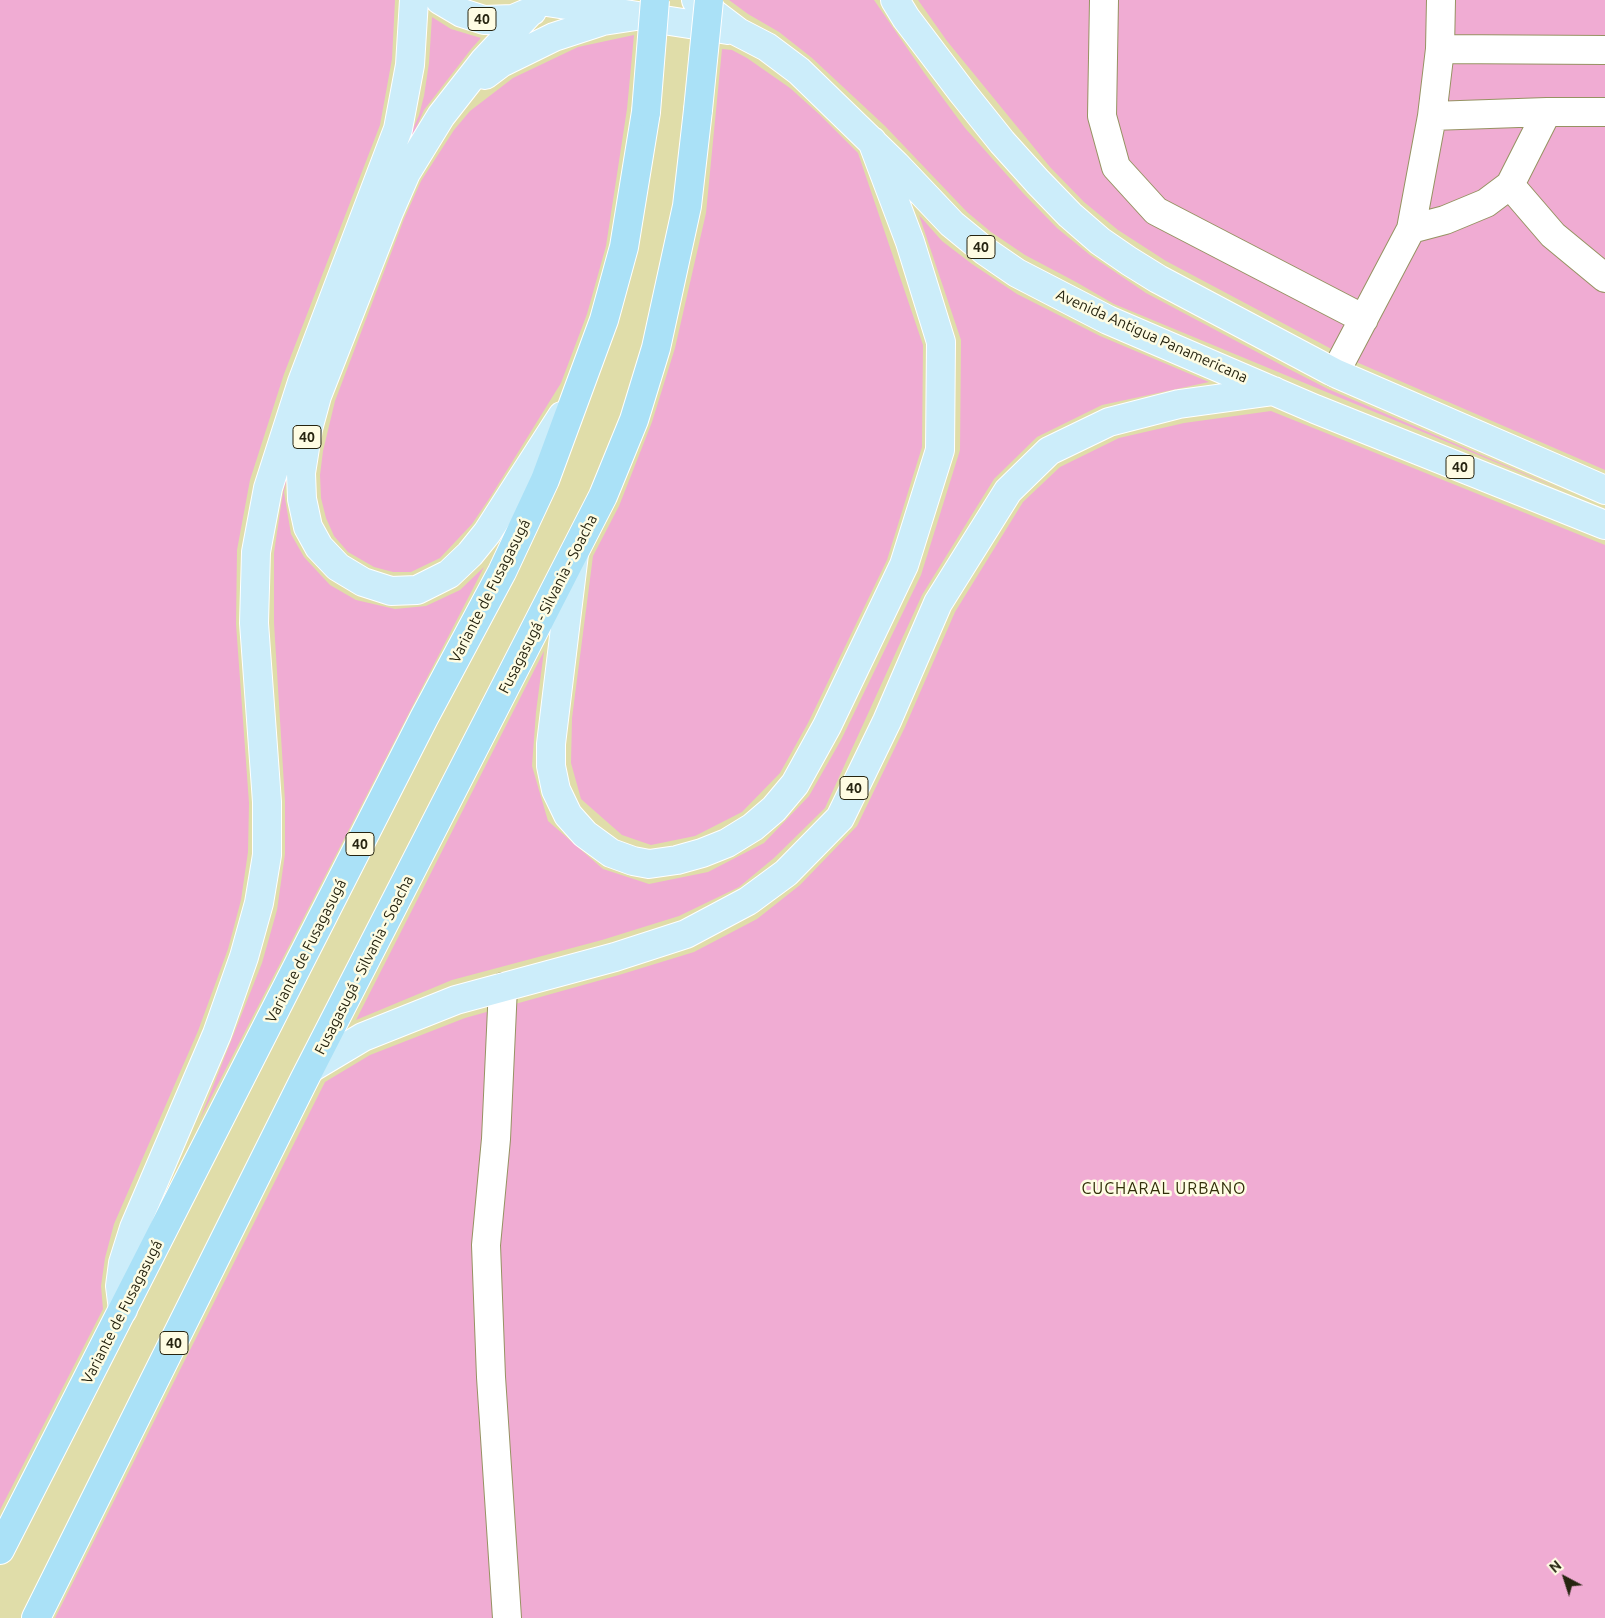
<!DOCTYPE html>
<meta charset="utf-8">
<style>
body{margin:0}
#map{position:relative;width:1605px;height:1618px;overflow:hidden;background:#e0dda9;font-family:Ubuntu,sans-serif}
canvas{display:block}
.north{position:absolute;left:1540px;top:1553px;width:50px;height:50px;-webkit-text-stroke:4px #fefce3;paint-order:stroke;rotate:320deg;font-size:14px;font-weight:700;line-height:20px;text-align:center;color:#262410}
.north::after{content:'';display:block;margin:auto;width:18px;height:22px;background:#262410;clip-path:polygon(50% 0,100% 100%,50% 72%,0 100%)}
</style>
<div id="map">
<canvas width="1605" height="1618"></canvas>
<div class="north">N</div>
</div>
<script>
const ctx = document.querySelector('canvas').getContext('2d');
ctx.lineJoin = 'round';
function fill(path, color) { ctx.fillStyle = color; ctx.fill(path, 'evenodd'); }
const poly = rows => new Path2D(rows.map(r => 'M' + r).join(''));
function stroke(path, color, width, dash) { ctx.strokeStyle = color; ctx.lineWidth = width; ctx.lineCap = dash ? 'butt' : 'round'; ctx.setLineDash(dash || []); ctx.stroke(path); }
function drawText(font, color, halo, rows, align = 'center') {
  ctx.font = font + ' Ubuntu,sans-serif'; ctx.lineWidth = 5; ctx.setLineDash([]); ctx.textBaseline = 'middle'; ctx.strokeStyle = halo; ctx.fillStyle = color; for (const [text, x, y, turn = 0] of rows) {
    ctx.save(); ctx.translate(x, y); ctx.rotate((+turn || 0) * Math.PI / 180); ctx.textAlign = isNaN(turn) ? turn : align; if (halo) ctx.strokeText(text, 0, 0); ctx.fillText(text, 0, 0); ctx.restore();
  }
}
fill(poly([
 [0,0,395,0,392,59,380,125,284,374,250,480,237,550,236,624,249,803,248,852,241,900,228,949,198,1031,114,1224,105,1258,101,1286,103,1309,0,1510],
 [729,0,874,0,925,74,965,128,1023,193,1057,228,1090,255,1146,293,1287,368,1328,389,1570,493,1114,304,1076,282,1025,255,991,232,967,212,885,126,812,58,779,32,748,14],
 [918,0,1605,0,1605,470,1354,361,1166,261,1118,230,1084,202,1050,167,947,41],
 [432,17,451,29,481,38,472,48,424,110,381,207,298,428,284,492,291,534,304,557,330,585,356,600,395,609,426,606,460,590,484,567,200,1119,262,963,277,910,285,854,285,801,274,623,274,553,283,492,297,428,379,206,419,115,424,96,429,63],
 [634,35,627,109,606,246,587,314,561,383,491,496,472,524,440,558,411,572,393,572,374,567,348,552,334,536,326,518,321,498,320,475,323,451,335,401,404,219,421,181,454,130,470,111,513,78,578,47],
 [722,49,732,50,747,58,790,88,819,114,858,153,923,345,922,447,887,560,808,723,780,773,742,812,695,836,651,845,622,835,581,799,571,763,572,718,593,556,619,506,652,422,675,348,706,213],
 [919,215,942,241,972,264,1017,294,1100,336,1209,382,1102,405,1037,437,994,479,922,595,825,808,774,858,739,887,679,916,602,940,452,980,356,1020,544,651,536,712,532,766,548,821,603,869,649,884,708,872,764,843,809,796,841,740,921,575,960,450,961,340],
 [1271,411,1605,545,1605,1618,519,1618,498,1257,496,1618,55,1618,325,1082,370,1055,465,1018,619,975,694,952,757,919,800,885,857,826,905,727,955,612,1023,502,1060,467,1119,438,1184,423]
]), '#f0acd3');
const street = poly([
 [1104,0,1102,116,1116,167,1156,211,1364,319],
 [1440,49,1605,50],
 [1432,116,1547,112],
 [1510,185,1547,112,1605,112],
 [1411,229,1445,220,1486,203,1510,185,1553,235,1605,278],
 [1335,373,1411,229,1432,116,1440,49,1441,0],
 [503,987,496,1139,486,1245,491,1377,507,1618]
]);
const primary = poly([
 [440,0,462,13,484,20,513,19,532,11],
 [696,0,738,32,767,47,799,71,896,165,952,224,985,251,1017,273,1108,320,1315,409,1605,525],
 [895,0,906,18,962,92,1002,142,1038,182,1070,215,1100,241,1129,261,1158,279,1335,373,1605,490],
 [547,2,728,30],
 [529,13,484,61,441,116,406,173,389,212,317,396,308,429,301,473,302,499,308,527,319,547,338,567,363,582,391,591,417,590,449,574,470,554,487,533,562,416],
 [485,75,501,63,554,37,603,21,636,16],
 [574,554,551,744,551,766,556,790,568,815,585,834,611,853,633,861,649,864,677,860,702,853,727,843,753,827,774,809,795,784,827,726,904,565,940,450,941,342,910,242,872,141],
 [311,1068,363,1037,456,1000,615,957,686,934,748,901,786,873,840,818,887,721,938,603,1008,491,1049,451,1109,422,1179,404,1274,391],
 [123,1310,120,1286,123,1263,134,1228,217,1034,244,957,259,903,267,855,267,802,254,623,256,552,268,488,302,382,398,129,410,65,414,0]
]);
const highway = poly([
 [0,1550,424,718,502,572,545,480,604,320,624,247,646,112],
 [36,1618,304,1080,603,496,634,420,656,348,687,206,698,110]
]);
stroke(street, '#969262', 30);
stroke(primary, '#fff', 30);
stroke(highway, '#fff', 30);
stroke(street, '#fff', 28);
stroke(primary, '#ccedfa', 28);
stroke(highway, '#aae1f7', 28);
const highwayBridge = poly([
 [698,110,709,0],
 [646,112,655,0]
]);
stroke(highwayBridge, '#fff', 30, []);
stroke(highwayBridge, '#aae1f7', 28);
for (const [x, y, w] of [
 [482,19,28],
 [981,247,28],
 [307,437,28],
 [1460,467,28],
 [854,788,28],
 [360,844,28],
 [174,1343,28]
]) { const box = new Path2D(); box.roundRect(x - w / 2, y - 11.5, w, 23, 4); ctx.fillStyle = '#fefce3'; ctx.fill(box); stroke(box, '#262410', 1); }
drawText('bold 14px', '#262410', null, [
 ["40",482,19],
 ["40",981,247],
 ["40",307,437],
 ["40",1460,467],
 ["40",854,788],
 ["40",360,844],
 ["40",174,1343]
]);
drawText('15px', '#262410', '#fefce3', [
 ["Avenida Antigua Panamericana",1152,336,24],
 ["Variante de Fusagasugá",490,591,-63],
 ["Fusagasugá - Silvania - Soacha",548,604,-63],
 ["Variante de Fusagasugá",306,951,-63],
 ["Fusagasugá - Silvania - Soacha",364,965,-63],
 ["Variante de Fusagasugá",122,1312,-63]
]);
ctx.letterSpacing = '1px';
drawText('16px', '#312e09', '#fefce3', [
 ["CUCHARAL URBANO",1164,1189]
]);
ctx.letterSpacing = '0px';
</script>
